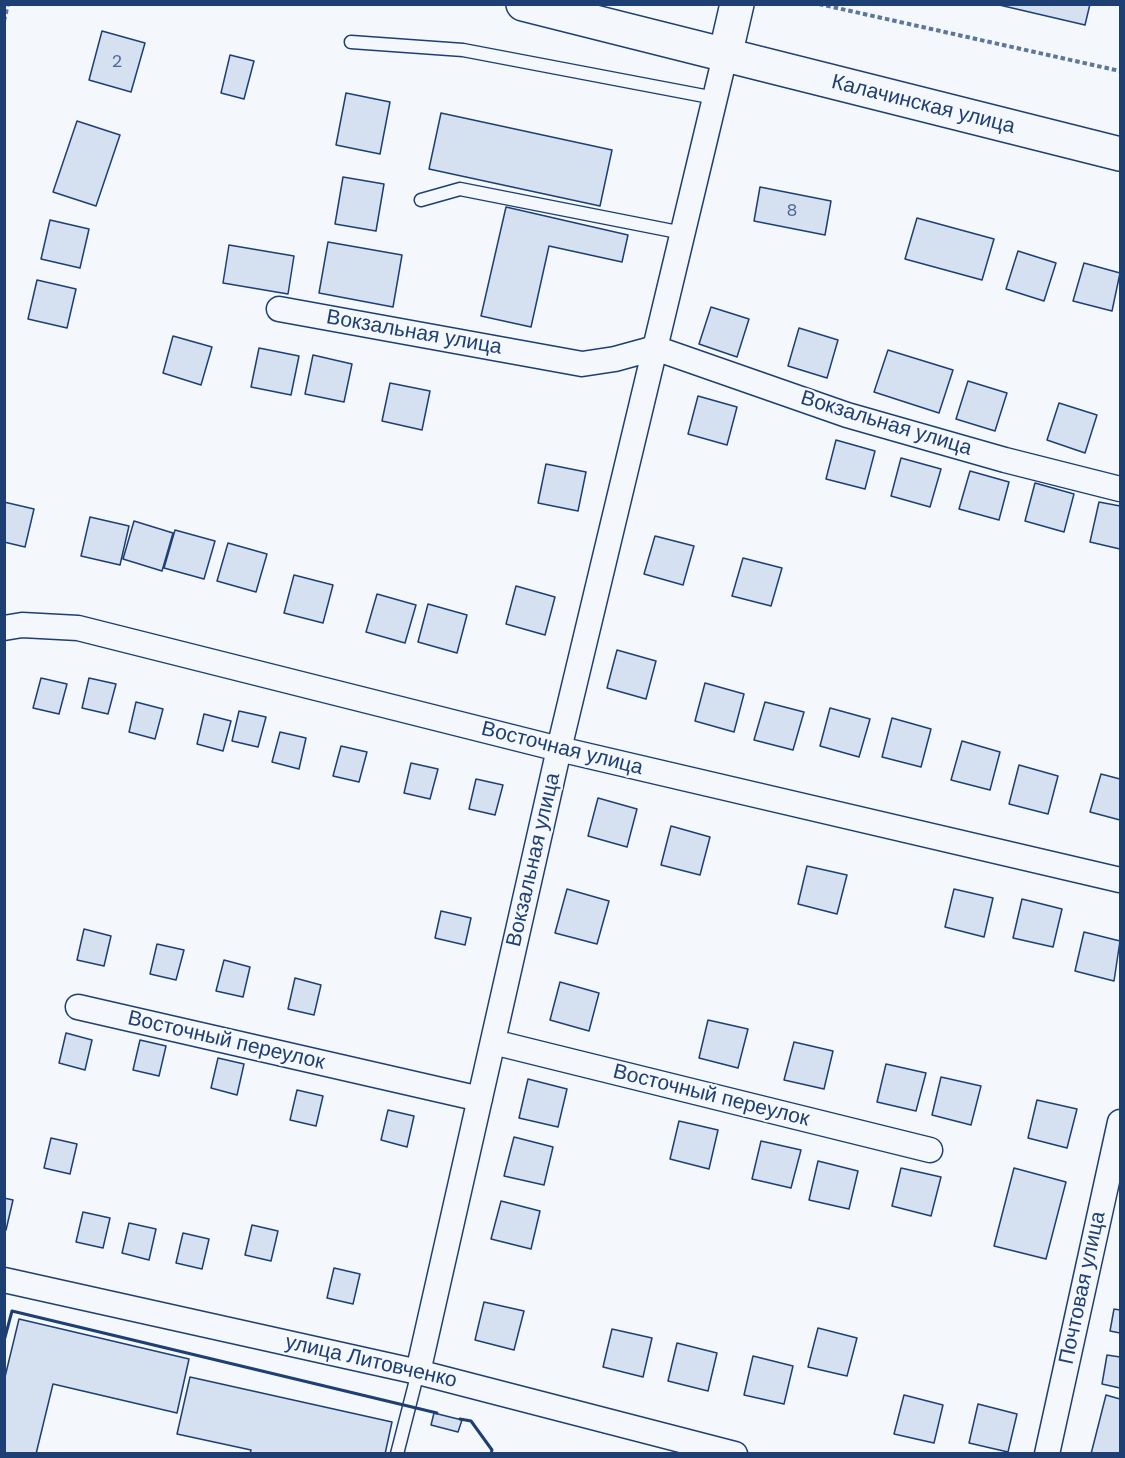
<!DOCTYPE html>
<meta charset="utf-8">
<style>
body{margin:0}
#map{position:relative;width:1125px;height:1458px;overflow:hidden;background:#f4f7fb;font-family:"DM Sans",sans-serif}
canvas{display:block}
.frame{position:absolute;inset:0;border:6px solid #1d3f73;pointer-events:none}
</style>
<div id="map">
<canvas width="1125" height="1458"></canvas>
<div class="frame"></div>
</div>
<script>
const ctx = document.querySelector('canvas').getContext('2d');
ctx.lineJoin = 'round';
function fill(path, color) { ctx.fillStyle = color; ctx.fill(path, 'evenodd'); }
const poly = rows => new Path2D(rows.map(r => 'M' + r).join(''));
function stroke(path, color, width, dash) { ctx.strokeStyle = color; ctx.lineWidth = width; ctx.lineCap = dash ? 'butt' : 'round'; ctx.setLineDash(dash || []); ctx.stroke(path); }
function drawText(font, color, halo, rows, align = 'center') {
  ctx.font = font + ' "DM Sans",sans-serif'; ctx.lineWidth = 4.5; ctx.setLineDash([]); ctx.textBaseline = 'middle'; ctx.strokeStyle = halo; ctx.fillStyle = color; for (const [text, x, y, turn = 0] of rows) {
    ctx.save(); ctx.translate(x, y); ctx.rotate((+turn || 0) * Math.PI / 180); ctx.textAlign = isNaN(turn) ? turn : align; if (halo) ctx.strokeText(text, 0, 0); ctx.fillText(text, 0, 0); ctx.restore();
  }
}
const building = poly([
 [995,4,1090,4,1085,25,995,4],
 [102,31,145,43,131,92,89,80,102,31],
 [230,55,254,61,244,99,221,93,230,55],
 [346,93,390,102,380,154,336,145,346,93],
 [441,113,612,150,600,206,429,169,441,113],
 [77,121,120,135,96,206,53,192,77,121],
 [343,177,384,184,376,231,335,224,343,177],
 [760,187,831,201,825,235,754,221,760,187],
 [506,207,628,235,622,262,549,246,531,327,481,316,506,207],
 [917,218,994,239,982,280,905,259,917,218],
 [50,220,89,229,80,268,41,259,50,220],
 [328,242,402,255,393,307,319,293,328,242],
 [229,245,294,256,288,294,223,283,229,245],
 [1018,251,1056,263,1044,301,1006,289,1018,251],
 [1084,263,1120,273,1112,311,1073,301,1084,263],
 [37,280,76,289,67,328,28,319,37,280],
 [711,307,749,319,737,357,699,344,711,307],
 [799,328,838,340,827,378,788,366,799,328],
 [173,336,212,347,201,385,163,373,173,336],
 [259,348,299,356,291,395,251,387,259,348],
 [888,350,953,370,939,413,874,392,888,350],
 [313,355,352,364,344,402,305,394,313,355],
 [968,381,1007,393,995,431,956,419,968,381],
 [390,383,430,391,422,430,382,421,390,383],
 [698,396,737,407,727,445,688,434,698,396],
 [1059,403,1097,415,1085,453,1047,440,1059,403],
 [836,440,875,451,865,489,826,479,836,440],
 [901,458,941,469,930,507,891,496,901,458],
 [546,464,586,472,578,511,538,503,546,464],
 [970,471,1009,482,999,520,959,509,970,471],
 [1035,483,1074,494,1064,532,1025,521,1035,483],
 [4,502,34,509,25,547,4,542,4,502],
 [1099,502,1120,506,1120,549,1090,542,1099,502],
 [90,517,129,526,120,565,81,556,90,517],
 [134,521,173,533,162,571,123,559,134,521],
 [175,530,215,541,204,579,164,568,175,530],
 [655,536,694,546,683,585,644,574,655,536],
 [228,543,267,554,256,592,217,581,228,543],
 [743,558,782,568,771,606,732,596,743,558],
 [294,575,333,585,323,623,284,613,294,575],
 [516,586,555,597,545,635,506,624,516,586],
 [377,594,416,605,405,643,366,632,377,594],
 [428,604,467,615,457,653,418,642,428,604],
 [617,650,656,661,646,699,607,688,617,650],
 [41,678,67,684,59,714,33,708,41,678],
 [89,678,116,684,108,714,82,708,89,678],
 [705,683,744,694,734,732,695,721,705,683],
 [136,702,163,709,155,739,129,732,136,702],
 [765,702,804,712,793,750,754,740,765,702],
 [830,708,870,719,859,757,820,746,830,708],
 [239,711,266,717,258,747,232,741,239,711],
 [204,714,231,721,223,751,197,744,204,714],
 [892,718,931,729,921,767,882,757,892,718],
 [280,732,306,738,299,769,272,762,280,732],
 [962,741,1000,752,990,790,951,780,962,741],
 [341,746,367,752,359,782,333,776,341,746],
 [411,763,438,769,430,799,404,793,411,763],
 [1019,765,1058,776,1048,814,1009,804,1019,765],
 [1101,774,1120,779,1120,820,1090,812,1101,774],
 [476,779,503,785,495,815,469,809,476,779],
 [598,798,637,809,627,847,588,836,598,798],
 [671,826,710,837,700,875,661,865,671,826],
 [807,866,847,875,837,914,798,904,807,866],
 [567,889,609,901,597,944,555,933,567,889],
 [954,889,993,898,984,937,945,927,954,889],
 [1022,899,1062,909,1053,947,1013,938,1022,899],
 [441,911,471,918,465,945,435,938,441,911],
 [84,929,111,936,104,966,77,960,84,929],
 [1084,932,1120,941,1114,981,1075,971,1084,932],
 [157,944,184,950,176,980,150,974,157,944],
 [224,960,250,967,243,997,216,991,224,960],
 [295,978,321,985,314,1015,288,1009,295,978],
 [560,982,599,993,589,1031,550,1020,560,982],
 [708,1020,748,1029,738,1068,699,1058,708,1020],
 [66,1033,92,1040,85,1070,59,1063,66,1033],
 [140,1040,166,1046,159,1076,133,1070,140,1040],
 [794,1042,833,1051,824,1089,784,1080,794,1042],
 [218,1058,244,1064,237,1095,211,1088,218,1058],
 [886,1064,926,1073,916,1111,877,1102,886,1064],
 [941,1077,981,1086,971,1125,932,1115,941,1077],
 [528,1079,567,1089,558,1127,519,1118,528,1079],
 [297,1090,323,1096,316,1126,290,1120,297,1090],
 [1037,1100,1077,1109,1067,1148,1028,1138,1037,1100],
 [388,1110,414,1116,407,1147,381,1140,388,1110],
 [679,1121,718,1130,709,1169,670,1159,679,1121],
 [514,1137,553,1147,544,1185,504,1176,514,1137],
 [51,1138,77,1144,70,1174,44,1168,51,1138],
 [761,1141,801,1150,791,1188,752,1179,761,1141],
 [818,1161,858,1171,849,1209,809,1200,818,1161],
 [901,1168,941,1177,931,1216,892,1206,901,1168],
 [1014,1168,1066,1182,1046,1259,994,1246,1014,1168],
 [4,1198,13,1200,6,1230,4,1230,4,1198],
 [501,1201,540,1211,531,1249,491,1239,501,1201],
 [83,1212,110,1218,103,1248,76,1242,83,1212],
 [129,1223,156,1229,149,1260,122,1253,129,1223],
 [252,1225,278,1231,271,1261,245,1255,252,1225],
 [183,1233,209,1239,202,1269,176,1263,183,1233],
 [334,1268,360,1274,353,1304,327,1298,334,1268],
 [484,1302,524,1311,514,1350,475,1340,484,1302],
 [1114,1309,1120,1310,1120,1333,1110,1331,1114,1309],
 [19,1319,189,1359,177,1413,53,1384,36,1454,4,1454,4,1381,19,1319],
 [818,1328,857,1338,847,1376,808,1367,818,1328],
 [612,1329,652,1338,643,1377,603,1367,612,1329],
 [677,1343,717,1353,708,1391,668,1381,677,1343],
 [1107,1355,1120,1357,1120,1388,1102,1384,1107,1355],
 [753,1356,793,1366,784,1404,744,1395,753,1356],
 [190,1377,392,1422,385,1454,250,1454,251,1450,177,1434,190,1377],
 [904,1395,943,1405,934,1443,894,1434,904,1395],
 [1106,1395,1120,1399,1120,1454,1091,1454,1106,1395],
 [978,1404,1017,1414,1008,1452,969,1443,978,1404],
 [434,1413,462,1420,458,1432,431,1425,434,1413]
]);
fill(building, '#d5e0f0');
stroke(building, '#1d3f73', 1.5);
const service = poly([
 [351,42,463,50,715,98],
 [421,200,460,189,683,233],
 [397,1454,418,1372]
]);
const minor = poly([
 [279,309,582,364,615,359,655,348,847,415,1005,460,1120,489],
 [4,628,22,625,78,628,559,749,1120,880],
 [78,1007,480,1099],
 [493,1042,930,1150],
 [4,1280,418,1372,735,1454],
 [418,1372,559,749,725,56],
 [1047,1454,1120,1122]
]);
const secondary = poly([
 [523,4,1120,154],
 [725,56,737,4]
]);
stroke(service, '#1d3f73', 15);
stroke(minor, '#1d3f73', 27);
stroke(secondary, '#1d3f73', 36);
stroke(poly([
 [819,4,1120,71],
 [4,21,8,4]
]), '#5e769c', 4, [4.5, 3]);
stroke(service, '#f4f7fb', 12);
stroke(minor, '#f4f7fb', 24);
stroke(secondary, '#f4f7fb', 33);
stroke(poly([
 [4,1341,12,1311,437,1413],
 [460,1419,471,1421,492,1450,491,1454]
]), '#1d3f73', 3);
drawText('18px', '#4b6792', null, [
 ["2",117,62],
 ["8",792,211]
]);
drawText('21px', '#1d3f73', '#f4f7fb', [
 ["Калачинская улица",923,105,14],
 ["Вокзальная улица",414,333,10],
 ["Вокзальная улица",886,424,17],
 ["Восточная улица",562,749,14],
 ["Вокзальная улица",534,860,-77],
 ["Восточный переулок",226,1041,13],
 ["Восточный переулок",711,1096,14],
 ["Почтовая улица",1083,1288,-78],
 ["улица Литовченко",371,1362,13]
]);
</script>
